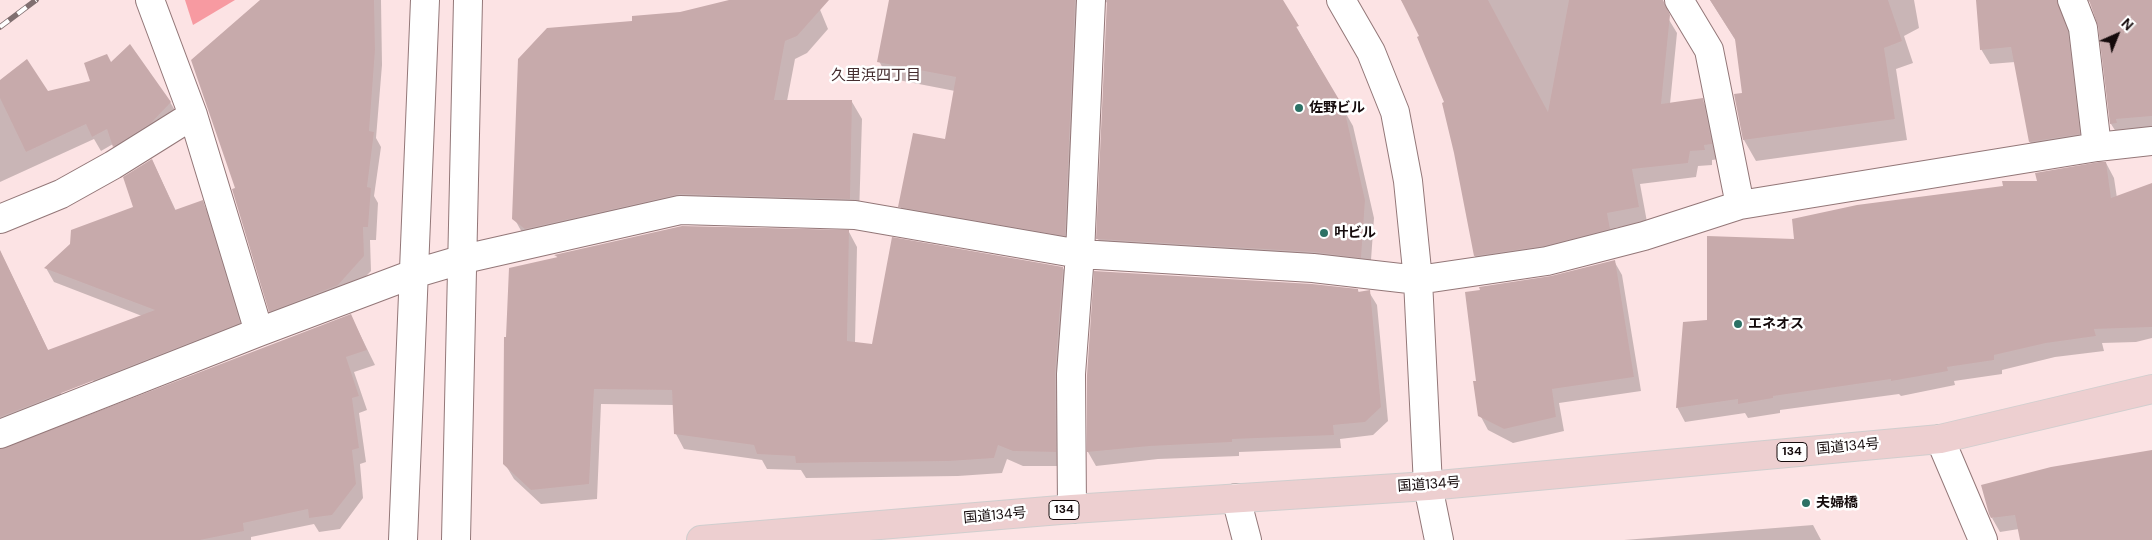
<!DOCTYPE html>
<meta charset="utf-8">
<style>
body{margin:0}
#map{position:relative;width:2152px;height:540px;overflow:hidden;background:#fce3e4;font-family:"DM Sans",sans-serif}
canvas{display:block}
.north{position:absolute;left:2092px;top:10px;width:50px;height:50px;-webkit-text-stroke:4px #fff;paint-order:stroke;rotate:44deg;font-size:14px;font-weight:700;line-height:20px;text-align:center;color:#140a0b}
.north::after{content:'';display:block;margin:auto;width:18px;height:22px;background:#140a0b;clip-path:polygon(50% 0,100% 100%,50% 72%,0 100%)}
</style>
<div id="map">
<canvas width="2152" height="540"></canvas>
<div class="north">N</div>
</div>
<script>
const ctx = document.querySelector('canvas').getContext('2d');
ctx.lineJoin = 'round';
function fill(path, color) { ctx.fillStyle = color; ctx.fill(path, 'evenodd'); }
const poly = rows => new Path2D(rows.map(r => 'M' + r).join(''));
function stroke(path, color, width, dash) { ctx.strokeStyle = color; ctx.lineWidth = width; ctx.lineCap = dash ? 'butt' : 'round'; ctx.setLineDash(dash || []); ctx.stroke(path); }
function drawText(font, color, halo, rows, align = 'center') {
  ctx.font = font + ' "DM Sans","Noto Sans JP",sans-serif'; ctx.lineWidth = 5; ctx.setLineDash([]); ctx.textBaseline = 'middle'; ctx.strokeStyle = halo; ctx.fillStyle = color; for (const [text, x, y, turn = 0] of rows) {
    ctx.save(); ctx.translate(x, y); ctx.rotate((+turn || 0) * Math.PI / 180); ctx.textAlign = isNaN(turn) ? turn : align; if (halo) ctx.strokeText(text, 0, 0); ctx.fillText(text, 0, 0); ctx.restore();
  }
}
fill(poly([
 [185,0,235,0,193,25]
]), '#f79aa1');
fill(poly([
 [267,0,381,0,382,65,376,138,381,147,374,196,378,203,376,240,370,240,371,271,345,298,278,325,270,311,237,189],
 [733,0,816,0,828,29,807,53,795,59,787,101,852,102,862,119,859,216,691,211,524,236,514,218,633,22,680,13],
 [890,0,1281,0,1353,126,1374,218,1370,274,1107,255,1098,239,1108,3,1101,0,1074,251,909,223,900,206,946,141,955,91,888,78,879,61],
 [1401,0,1657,0,1677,33,1670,104,1702,100,1711,114,1719,159,1712,160,1712,165,1698,166,1696,177,1640,184,1647,222,1615,228,1617,243,1483,270,1475,256,1446,103,1423,35],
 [1710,0,1914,0,1919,28,1904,36,1913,63,1896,69,1907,140,1756,161,1744,140,1743,94,1736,41],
 [1977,0,2075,0,2076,48,2087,149,2039,157,2030,142,2015,62,1990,64,1981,49],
 [2086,0,2152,0,2152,131,2120,138,2111,124,2099,22,2090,2],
 [111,64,170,102,179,117,122,161,113,144,101,151,94,139,0,182,0,82,47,92,92,82],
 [152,160,176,211,202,202,210,216,247,338,101,395,93,381,142,316,54,282,46,268,135,208],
 [2106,163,2114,178,2117,198,2152,185,2152,338,2136,342,2102,343,2104,351,2055,357,2002,370,2002,374,1954,381,1955,385,1901,396,1899,394,1780,410,1780,413,1748,418,1745,413,1685,422,1677,407,1708,321,1796,240,2038,182],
 [849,232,857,247,855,343,873,345,1063,268,1071,283,1064,466,1023,466,1007,459,1002,473,958,476,806,478,801,470,767,469,762,460,684,449,676,434,674,405,601,404,597,499,541,504,514,479,505,464,507,338,558,259,556,255],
 [0,251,59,373,63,409,0,436],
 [1614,261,1622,275,1641,391,1559,403,1564,431,1513,443,1488,430,1480,415,1477,381],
 [1358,290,1359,293,1369,292,1377,305,1388,421,1373,435,1340,439,1341,448,1239,452,1239,456,1158,459,1096,466,1088,452,1088,375],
 [351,316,375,365,354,372,367,410,359,413,366,462,360,464,363,498,340,529,319,532,314,524,251,537,251,540,134,540],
 [2152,451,2152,540,2021,540,2019,529,2000,532,1992,518],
 [1813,525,1821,540,1624,540]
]), '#0003');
fill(poly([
 [260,0,374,0,375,50,369,131,374,132,367,187,371,188,368,227,363,227,364,256,338,285,269,312,232,189,235,188,191,60],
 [729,0,829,0,797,36,785,41,774,100,852,100,850,199,680,194,525,229,512,219,518,59,547,28,632,21,632,16,680,12],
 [889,0,1075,0,1065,236,898,207,913,133,945,139,956,77,877,62],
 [1107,0,1283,0,1299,26,1296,27,1344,108,1365,200,1361,258,1314,252,1096,239],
 [1401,0,1488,0,1548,112,1569,0,1663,0,1670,15,1661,104,1703,98,1712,144,1704,145,1705,150,1690,151,1688,163,1632,169,1639,207,1607,213,1610,229,1544,246,1474,256,1454,153,1442,103,1444,102,1417,37,1419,36],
 [1710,0,1888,0,1902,41,1884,48,1895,119,1743,140,1734,94,1742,93,1735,39],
 [1976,0,2057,0,2068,32,2080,134,2029,142,2011,47,1980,50],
 [2089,0,2152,0,2152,116,2116,119,2117,123,2110,124,2098,26],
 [130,44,171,102,151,123,113,147,107,129,92,137,86,124,26,152,0,98,0,80,27,59,48,91,90,81,84,63,107,54,111,62],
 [152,159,175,210,203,200,240,323,0,417,0,250,48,350,155,310,44,268,70,244,71,230,133,207,123,177],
 [2099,162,2106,162,2111,198,2152,183,2152,327,2094,329,2096,336,2046,343,1994,355,1994,360,1947,367,1948,371,1891,381,1891,379,1773,396,1773,398,1738,404,1738,399,1676,408,1683,322,1707,320,1707,236,1794,239,1792,219,1857,205,2003,186,2002,181,2037,181,2035,173],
 [682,226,849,230,847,341,872,344,892,237,1063,267,1055,373,1056,452,1013,451,998,445,994,458,949,461,796,463,795,456,757,454,754,445,674,434,672,390,594,389,589,484,531,490,503,464,504,337,506,337,509,268,558,257,554,255],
 [1615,260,1634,377,1552,389,1556,417,1504,429,1478,416,1473,381,1476,381,1465,292,1480,290,1479,287,1551,276],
 [1094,271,1312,284,1358,289,1358,292,1370,290,1381,407,1365,422,1333,425,1334,435,1232,439,1232,442,1150,446,1087,452,1087,375],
 [351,314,367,350,346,357,359,396,352,398,359,448,352,450,356,484,332,515,309,518,308,509,243,523,244,531,200,540,0,540,0,449],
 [2152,450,2152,540,2020,540,2015,515,1991,518,1989,514,1981,485,2051,467]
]), '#c7aaab');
const minor = poly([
 [150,0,193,115,259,332],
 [1341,0,1371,52,1395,112,1408,181,1418,280,1428,486,1439,540],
 [1679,0,1709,50,1740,205],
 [2072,0,2083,28,2097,147],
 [0,219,61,194,113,165,193,115],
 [0,434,259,332,413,274,464,259,680,210,855,215,1080,254,1313,268,1418,280,1547,261,1644,236,1740,205,2097,147,2152,141],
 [1940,439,1983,540],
 [1236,498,1247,540],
 [1072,509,1071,374,1080,254,1091,0],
 [403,540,425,0],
 [456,540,468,0]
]);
const highway = poly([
 [701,540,1072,509,1428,486,1940,439,2152,389]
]);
stroke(minor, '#937778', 30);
stroke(highway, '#d0cece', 30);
stroke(minor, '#fff', 28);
stroke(highway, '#edcfd0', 28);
const rail = poly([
 [0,27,36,0]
]);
stroke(rail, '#806f70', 5.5);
stroke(rail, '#fff', 4, [11]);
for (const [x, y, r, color] of [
 [1299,108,5,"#2c7165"],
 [1324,233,5,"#2c7165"],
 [1738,324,5,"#2c7165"],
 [1806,503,5,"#2c7165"]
]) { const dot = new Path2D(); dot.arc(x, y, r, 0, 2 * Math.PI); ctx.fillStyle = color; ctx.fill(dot); stroke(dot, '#fff', 2); }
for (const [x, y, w] of [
 [1792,452,30],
 [1064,510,30]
]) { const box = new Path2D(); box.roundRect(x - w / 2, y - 9.5, w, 19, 4); ctx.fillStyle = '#fff'; ctx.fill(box); stroke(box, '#140a0b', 1); }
drawText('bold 12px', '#140a0b', null, [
 ["134",1792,452],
 ["134",1064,510]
]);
drawText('bold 14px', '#140a0b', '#fff', [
 ["佐野ビル",1309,108],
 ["叶ビル",1334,233],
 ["エネオス",1748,324],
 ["夫婦橋",1816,503]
], 'left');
drawText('14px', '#140a0b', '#fff', [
 ["国道134号",1848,447,-5],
 ["国道134号",1429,485,-4],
 ["国道134号",995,516,-5]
]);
drawText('15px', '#442c2e', '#fff', [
 ["久里浜四丁目",876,76]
]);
</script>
